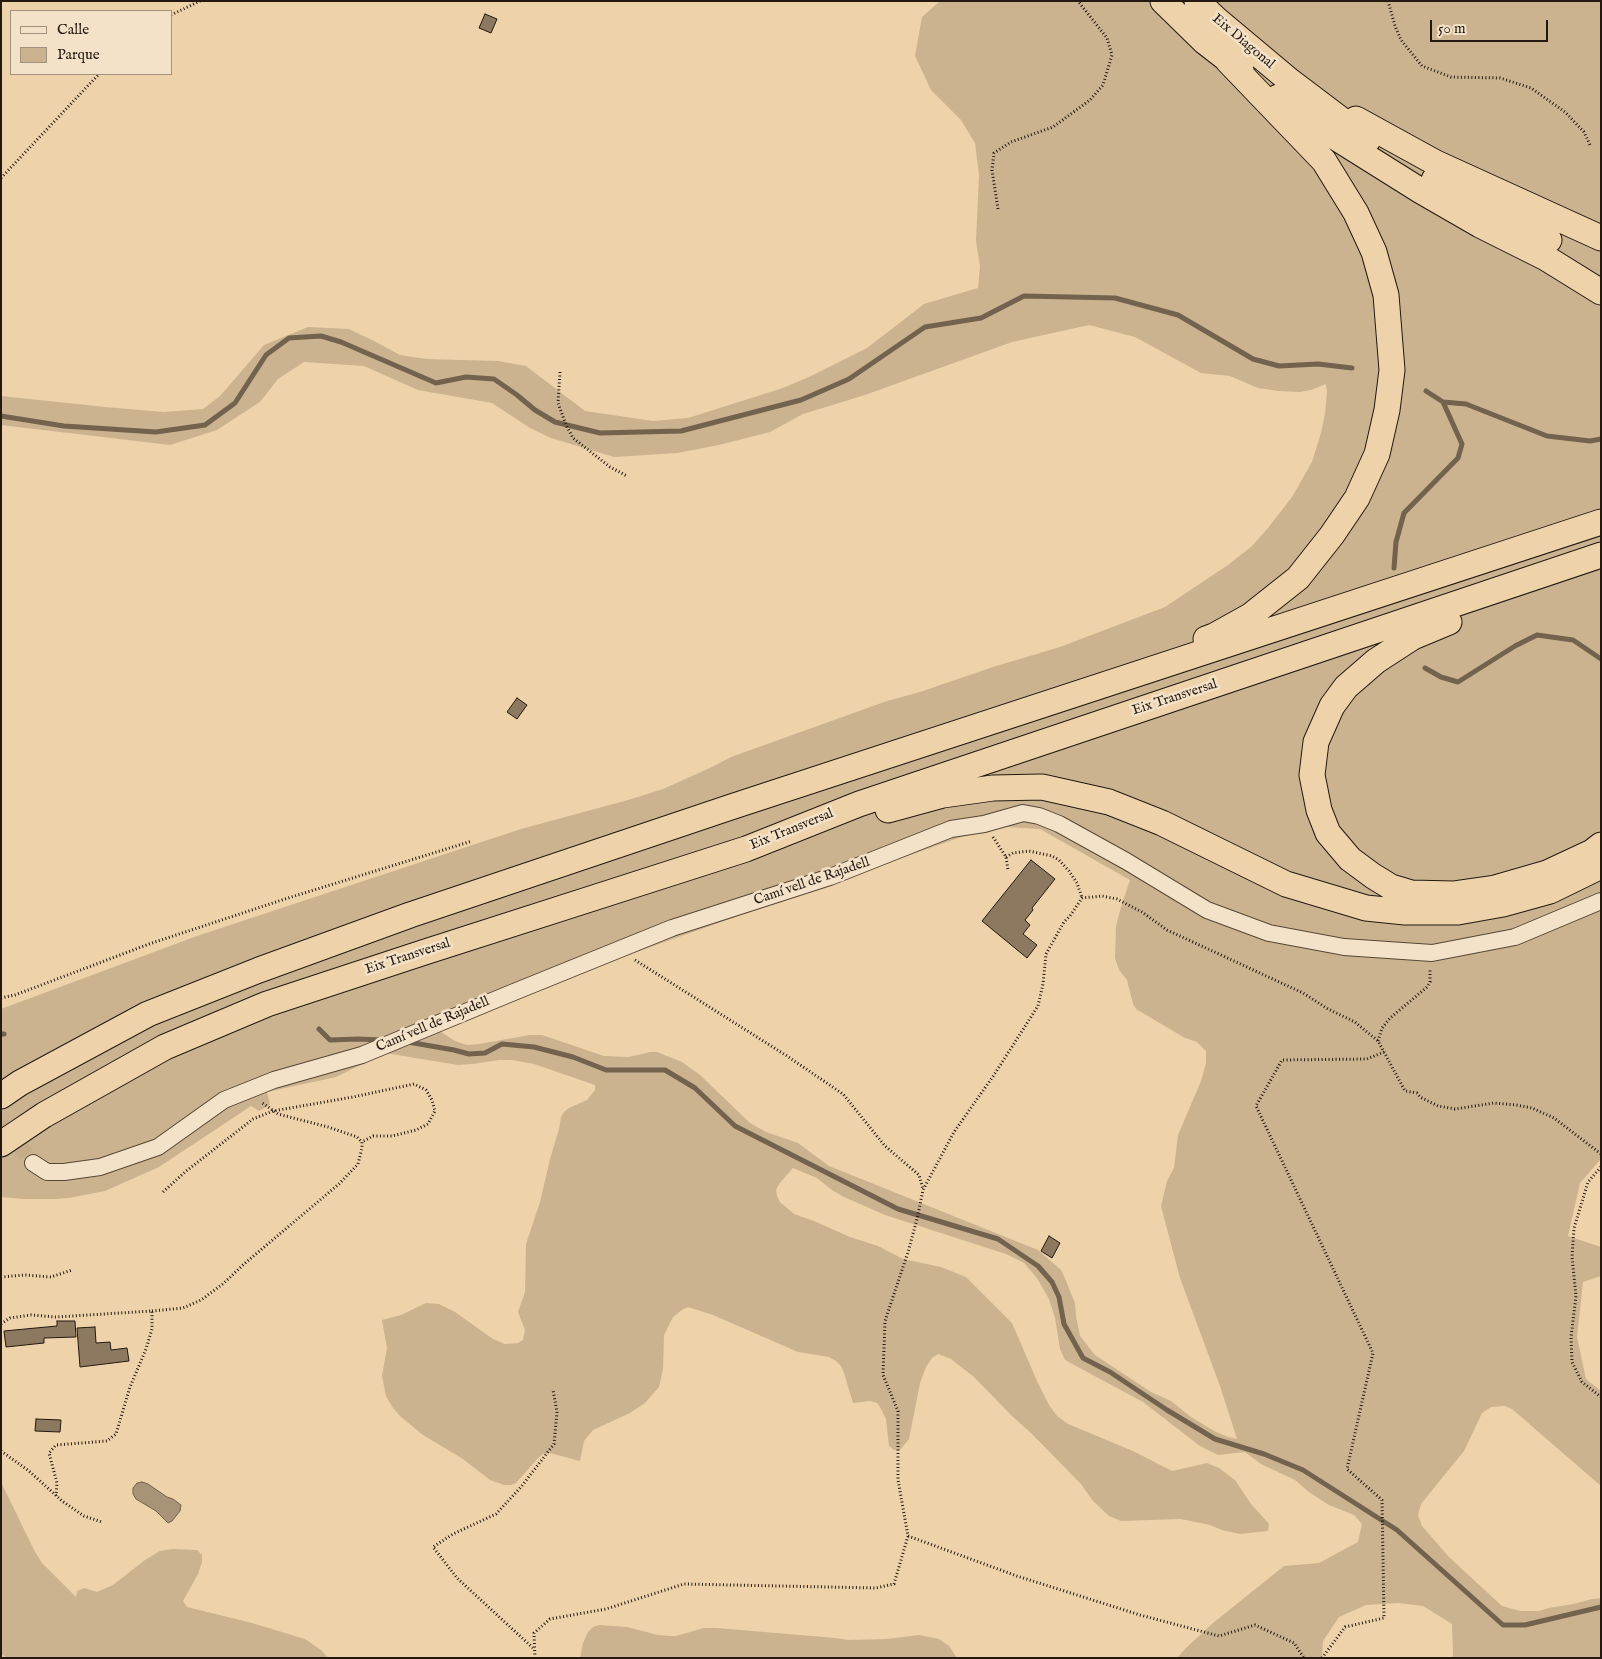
<!DOCTYPE html>
<meta charset="utf-8">
<style>
body{margin:0}
#map{position:relative;width:1602px;height:1659px;overflow:hidden;background:#eed2aa;font-family:"IM FELL English",serif}
canvas{display:block}
.frame{position:absolute;inset:0;border:2px solid #231910;pointer-events:none}
.legend{position:absolute;left:10px;top:10px;width:162px;height:65px;box-sizing:border-box;background:#f4e2c8;border:1px solid #a0927e;margin:0;padding:6px 9px;list-style:none;font-size:15px;color:#231910}
.legend li{display:flex;align-items:center;gap:10px;height:25px}
.legend b{width:25px;border:1px solid #a0927e}
.scale{position:absolute;left:1430px;top:20px;width:118px;height:22px;box-sizing:border-box;border:2px solid #231910;border-top:0;padding-left:6px;font-size:15px;line-height:18px;white-space:nowrap;color:#231910;-webkit-text-stroke:4px #f4e2c8;paint-order:stroke}
</style>
<div id="map">
<canvas width="1602" height="1659"></canvas>
<div class="frame"></div>
<ul class="legend">
<li><b style="height:6px;background:#f4e2c8"></b>Calle</li>
<li><b style="height:14px;background:#cbb390"></b>Parque</li>
</ul>
<div class="scale">50 m</div>
</div>
<script>
const ctx = document.querySelector('canvas').getContext('2d');
ctx.lineJoin = 'round';
function fill(path, color) { ctx.fillStyle = color; ctx.fill(path, 'evenodd'); }
const poly = rows => new Path2D(rows.map(r => 'M' + r).join(''));
function stroke(path, color, width, dash) { ctx.strokeStyle = color; ctx.lineWidth = width; ctx.lineCap = dash ? 'butt' : 'round'; ctx.setLineDash(dash || []); ctx.stroke(path); }
function drawText(font, color, halo, rows, align = 'center') {
  ctx.font = font + ' "IM FELL English",serif'; ctx.lineWidth = 5; ctx.setLineDash([]); ctx.textBaseline = 'middle'; ctx.strokeStyle = halo; ctx.fillStyle = color; for (const [text, x, y, turn = 0] of rows) {
    ctx.save(); ctx.translate(x, y); ctx.rotate((+turn || 0) * Math.PI / 180); ctx.textAlign = isNaN(turn) ? turn : align; if (halo) ctx.strokeText(text, 0, 0); ctx.fillText(text, 0, 0); ctx.restore();
  }
}
fill(poly([
 [940,1,1601,1,1601,1159,1580,1183,1568,1236,1601,1247,1601,1276,1583,1282,1577,1337,1586,1379,1601,1391,1601,1486,1512,1409,1505,1406,1491,1407,1482,1413,1464,1451,1421,1504,1418,1515,1422,1526,1449,1557,1502,1606,1520,1611,1539,1611,1549,1608,1573,1604,1592,1599,1601,1598,1601,1658,1452,1658,1453,1655,1452,1624,1423,1606,1398,1603,1366,1605,1339,1617,1323,1641,1322,1658,1177,1658,1186,1648,1213,1623,1284,1566,1319,1563,1358,1542,1362,1524,1354,1515,1329,1505,1309,1492,1295,1480,1261,1464,1245,1452,1218,1455,1200,1446,1143,1402,1065,1360,1060,1349,1055,1318,1049,1299,1037,1278,1024,1263,1006,1254,885,1215,844,1197,832,1190,817,1178,793,1168,779,1184,776,1190,777,1196,780,1202,794,1214,814,1221,850,1237,878,1246,903,1259,941,1267,966,1277,1012,1323,1037,1381,1049,1405,1057,1416,1068,1424,1133,1451,1172,1471,1207,1463,1219,1468,1235,1480,1251,1504,1269,1524,1268,1531,1240,1534,1222,1530,1210,1525,1181,1519,1121,1521,1109,1516,1093,1501,1081,1484,1032,1434,1012,1416,974,1377,951,1359,938,1354,932,1358,926,1367,920,1383,909,1439,900,1450,894,1450,889,1446,886,1419,880,1407,877,1403,870,1401,853,1403,844,1373,841,1366,836,1361,829,1357,798,1352,713,1315,688,1307,682,1310,673,1317,664,1335,663,1369,659,1387,645,1403,630,1413,593,1430,584,1441,580,1461,550,1453,543,1454,538,1458,516,1483,511,1485,504,1485,490,1480,463,1459,423,1435,401,1417,393,1408,386,1396,382,1376,387,1348,382,1320,401,1315,426,1303,439,1304,455,1312,493,1339,505,1344,518,1343,523,1340,525,1330,518,1312,525,1292,526,1244,540,1202,550,1159,559,1129,561,1117,564,1112,569,1108,587,1100,595,1090,595,1085,534,1064,512,1060,499,1060,473,1064,458,1065,385,1053,336,1077,267,1092,270,1105,259,1111,251,1106,159,1167,105,1191,69,1198,55,1199,24,1199,1,1197,1,1009,197,936,521,829,628,800,663,789,712,767,731,757,887,701,920,692,993,667,1060,647,1165,607,1228,565,1252,546,1268,528,1292,497,1312,462,1321,433,1325,414,1327,392,1326,384,1311,390,1300,392,1279,391,1258,388,1230,376,1201,373,1135,337,1089,325,1012,342,865,395,803,414,770,432,719,445,677,453,614,457,551,438,530,428,492,403,418,390,364,366,304,362,278,379,260,402,217,430,170,445,1,425,1,396,105,407,164,412,203,409,220,396,264,345,308,327,349,329,374,341,400,355,426,359,498,361,526,366,585,411,653,421,688,418,783,388,809,377,867,348,924,304,978,288,980,266,976,241,979,175,975,143,961,120,931,90,915,56,922,17],
 [1007,827,1040,829,1130,880,1121,907,1116,926,1115,958,1119,970,1127,980,1133,1004,1136,1009,1185,1038,1197,1042,1206,1051,1206,1063,1201,1081,1178,1135,1174,1168,1167,1181,1161,1206,1180,1278,1220,1386,1237,1439,1228,1437,1216,1432,1191,1417,1171,1401,1151,1392,1095,1355,1080,1336,1076,1316,1075,1303,1064,1276,1061,1270,1038,1250,829,1166,798,1143,766,1132,750,1123,700,1075,682,1062,657,1052,650,1052,629,1057,604,1056,542,1035,530,1035,479,1044,467,1045,455,1041,440,1031,614,960,961,837],
 [1,1482,35,1552,42,1563,76,1597,77,1591,84,1588,97,1592,113,1585,145,1560,160,1551,173,1549,197,1550,202,1555,202,1562,198,1574,183,1601,187,1607,252,1623,305,1639,321,1650,328,1658,7,1658,1,1654],
 [599,1625,627,1627,658,1635,670,1636,676,1636,704,1628,717,1628,835,1638,848,1640,887,1639,919,1635,939,1639,949,1646,957,1658,580,1658,583,1643,588,1632,593,1627]
]), '#cbb390');
const water = poly([
 [142,1482,148,1484,167,1497,173,1499,181,1505,180,1511,172,1521,168,1523,156,1511,136,1499,133,1494,133,1488,137,1483,142,1482]
]);
fill(water, '#a99376');
stroke(water, '#73624d', 1);
stroke(poly([
 [1426,391,1443,402,1466,404,1547,436,1590,441,1601,439],
 [1,416,64,426,156,432,205,425,235,403,266,355,289,338,321,336,341,342,436,383,466,377,494,379,517,395,535,410,555,422,600,433,681,431,801,400,849,379,925,327,981,318,1024,296,1115,298,1178,315,1253,359,1279,366,1318,364,1352,368],
 [1394,568,1396,542,1404,513,1458,458,1462,444,1443,402],
 [1425,668,1441,677,1458,682,1515,646,1537,635,1573,640,1601,659],
 [319,1029,330,1040,358,1039,382,1040],
 [1,1034,4,1034],
 [408,1042,454,1050,469,1054,485,1053,502,1044,534,1047,573,1057,606,1070,665,1070,695,1088,735,1126,898,1209,998,1239,1038,1266,1052,1282,1059,1297,1064,1324,1083,1358,1110,1372,1167,1410,1215,1439,1264,1454,1303,1470,1397,1530,1503,1625,1525,1625,1601,1607]
]), '#73624d', 5);
const building = poly([
 [485,14,497,19,491,33,479,28,485,14],
 [517,698,527,705,517,719,507,712,517,698],
 [1031,860,1055,879,1032,908,1033,910,1025,920,1030,925,1023,934,1037,945,1027,958,982,921,1031,860],
 [1049,1236,1060,1243,1052,1258,1041,1251,1049,1236],
 [57,1321,75,1321,76,1337,44,1338,44,1343,6,1347,4,1331,57,1326,57,1321],
 [95,1327,96,1343,110,1342,111,1350,127,1348,129,1361,80,1367,77,1328,95,1327],
 [36,1419,61,1420,60,1432,35,1431,36,1419]
]);
fill(building, '#8d7960');
stroke(building, '#231910', 1);
stroke(poly([
 [1,1124,33,1163]
]), '#c5ad8b', 16, [16, 8]);
const minor = poly([
 [33,1163,47,1172,64,1172,100,1167,158,1147,224,1100,274,1080,362,1055,514,992,672,928,830,877,951,829,984,824,1023,813,1039,816,1059,824,1126,861,1207,910,1269,933,1344,947,1432,953,1515,937,1601,901]
]);
const highway = poly([
 [1163,1,1205,42,1241,70],
 [1197,1,1216,19,1290,81,1368,140],
 [1278,97,1330,134,1421,191,1480,225,1546,258,1601,292],
 [1356,119,1436,163,1601,238],
 [1434,180,1549,240],
 [1449,622,1413,637,1376,661,1346,687,1332,706,1316,742,1312,775,1319,810,1328,833,1350,859,1373,876,1391,887,1411,893,1453,894,1495,888,1547,873,1592,852,1601,845],
 [1206,639,1214,636,1250,616,1298,578,1332,535,1357,498,1377,454,1387,410,1392,370,1386,295,1374,252,1356,213,1324,161,1228,61],
 [888,810,943,795,993,788,1042,787,1109,802,1162,823,1286,884,1366,908,1405,912,1458,912,1503,904,1550,891,1601,866],
 [1,1096,20,1083,148,1014,259,970,410,915,731,807,1601,522],
 [1,1144,44,1115,165,1047,267,1004,425,952,746,849,859,804,1601,555]
]);
stroke(minor, '#564736', 18);
stroke(highway, '#231910', 27);
stroke(poly([
 [1388,1,1395,26,1401,40,1422,66,1451,77,1500,78,1531,88,1565,112,1584,132,1591,147],
 [171,15,200,1],
 [1,178,99,74],
 [998,209,992,170,994,153,1011,142,1053,127,1090,100,1103,85,1112,55,1107,38,1078,1],
 [560,372,558,403,566,425,573,438,610,467,627,476],
 [993,837,1006,857,1008,870],
 [1006,857,1013,853,1029,851,1052,856,1059,860,1069,871,1077,883,1082,898],
 [635,960,787,1056,843,1094,885,1146,919,1175,923,1189],
 [1,998,15,995,149,944,285,899,472,841],
 [1378,1041,1382,1028,1390,1018,1427,987,1430,982,1430,968],
 [1601,1167,1588,1182,1574,1228,1572,1257,1576,1296,1571,1337,1572,1362,1582,1382,1601,1397],
 [163,1192,185,1172,253,1119,273,1111,353,1097,414,1084,426,1090,432,1100,435,1111,428,1124,416,1130,392,1136,373,1136,362,1142],
 [1,1277,25,1275,51,1277,72,1270],
 [152,1311,183,1308,201,1300,224,1283,244,1264,339,1184,358,1164,362,1148,362,1142,357,1137,328,1127,278,1114,261,1102],
 [1,1324,10,1318,31,1315,56,1317,152,1311,152,1329,146,1349,130,1387,116,1434,107,1441,56,1445,49,1453,57,1483,56,1496],
 [1,1451,29,1471,62,1501,84,1516,102,1522],
 [908,1536,1017,1576,1140,1615,1219,1636,1255,1625,1294,1643,1304,1658],
 [533,1648,457,1578,433,1547,453,1534,496,1514,521,1487,554,1444,557,1412,553,1390],
 [535,1658,534,1633,550,1619,606,1609,684,1584,876,1588,894,1584,908,1536,898,1480,898,1411,883,1375,885,1321,908,1252,917,1219,923,1190,954,1132,994,1075,1038,1006,1043,984,1046,954,1064,922,1070,916,1082,898,1102,896,1117,899,1142,912,1167,930,1303,993,1328,1009,1355,1022,1378,1041,1405,1091,1417,1093,1420,1097,1438,1106,1450,1108,1455,1109,1494,1103,1516,1105,1532,1108,1554,1118,1601,1154],
 [1322,1658,1345,1627,1384,1618,1382,1500,1347,1469,1373,1353,1256,1106,1282,1060,1367,1059,1384,1052]
]), '#231910', 3, [1, 2.5]);
stroke(minor, '#f4e2c8', 16);
stroke(highway, '#eed2aa', 25);
drawText('14px', '#231910', '#f4e2c8', [
 ["Eix Diagonal",1243,42,40],
 ["Eix Transversal",1175,698,-18],
 ["Eix Transversal",792,830,-22],
 ["Camí vell de Rajadell",812,882,-19],
 ["Eix Transversal",408,957,-18],
 ["Camí vell de Rajadell",433,1025,-23]
]);
</script>
